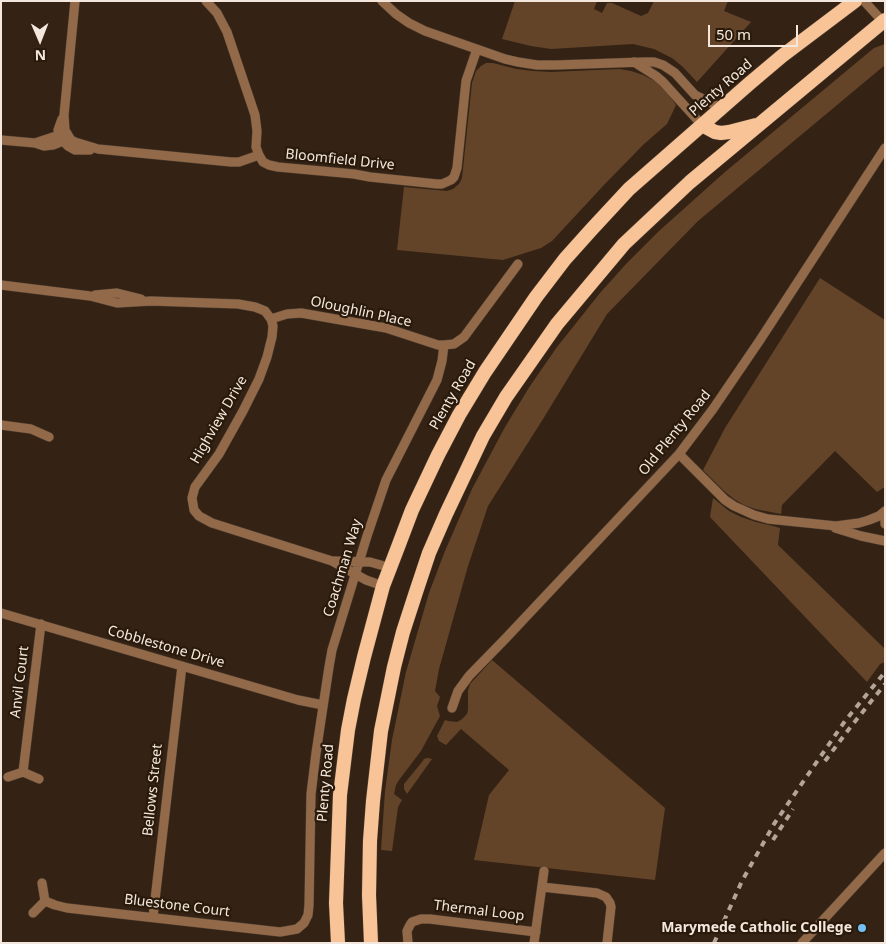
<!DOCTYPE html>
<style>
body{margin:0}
#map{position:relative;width:886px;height:944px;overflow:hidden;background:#342315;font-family:"Noto Sans",sans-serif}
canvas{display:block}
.frame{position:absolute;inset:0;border:2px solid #f4e8de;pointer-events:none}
.north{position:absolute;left:15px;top:15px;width:50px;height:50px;-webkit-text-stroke:4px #2a1a0b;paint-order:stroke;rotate:179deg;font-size:14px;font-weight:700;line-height:20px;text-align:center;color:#f4e8de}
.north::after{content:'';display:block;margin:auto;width:18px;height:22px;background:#f4e8de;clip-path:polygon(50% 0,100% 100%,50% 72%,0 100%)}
.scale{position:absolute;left:708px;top:25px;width:90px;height:22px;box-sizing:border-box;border:2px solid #f4e8de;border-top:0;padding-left:6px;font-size:15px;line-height:18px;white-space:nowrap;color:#f4e8de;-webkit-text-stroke:4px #2a1a0b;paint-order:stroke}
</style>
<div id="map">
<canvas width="886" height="944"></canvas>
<div class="frame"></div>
<div class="north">N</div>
<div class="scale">50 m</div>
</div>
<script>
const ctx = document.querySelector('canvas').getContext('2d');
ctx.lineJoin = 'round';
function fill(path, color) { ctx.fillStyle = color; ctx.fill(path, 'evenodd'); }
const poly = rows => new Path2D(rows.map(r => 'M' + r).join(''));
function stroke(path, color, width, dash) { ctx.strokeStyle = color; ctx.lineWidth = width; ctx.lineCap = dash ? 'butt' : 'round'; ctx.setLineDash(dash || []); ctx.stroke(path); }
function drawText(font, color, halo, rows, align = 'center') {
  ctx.font = font + ' "Noto Sans",sans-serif'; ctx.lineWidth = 4.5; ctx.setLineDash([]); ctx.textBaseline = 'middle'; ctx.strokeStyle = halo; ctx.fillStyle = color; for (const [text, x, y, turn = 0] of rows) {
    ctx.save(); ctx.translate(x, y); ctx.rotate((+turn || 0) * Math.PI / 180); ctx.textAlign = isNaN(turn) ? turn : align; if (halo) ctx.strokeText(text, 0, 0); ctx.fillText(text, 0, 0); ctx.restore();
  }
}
fill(poly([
 [515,1,597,1,594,9,602,13,607,3,612,3,641,16,648,13,654,1,728,1,724,11,751,22,697,82,683,67,672,58,654,49,633,44,551,49,531,46,502,39],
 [885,44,885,65,698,221,607,314,543,419,488,506,468,566,439,669,435,691,440,697,437,706,440,716,421,751,399,780,396,785,394,794,402,800,398,807,392,851,381,850,385,791,392,740,406,672,429,593,445,551,472,489,505,427,530,386,557,347,600,293,626,264,659,231,725,172,874,48],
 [486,63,493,63,516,69,533,71,551,72,619,69,631,71,643,75,655,81,667,92,676,105,667,124,644,144,603,186,552,241,541,248,503,260,397,250,404,187,447,191,453,189,459,184,462,178,472,83,476,71,481,66],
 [820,278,885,320,885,487,877,492,835,451,782,505,781,514,755,509,744,505,734,499,724,491,703,470,725,428],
 [713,498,729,511,741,517,756,522,773,526,780,528,778,545,885,649,885,662,880,664,867,682,710,517],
 [492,660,665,808,655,880,474,860,489,795,509,770,461,729,446,745,439,741,437,736,445,720,448,721,457,722,461,720,467,714,468,710,468,691,470,684],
 [428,758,432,759,407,794,404,789,404,784,422,762,424,759]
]), '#644429');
const minor = poly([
 [75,1,64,115,65,130,71,140,75,142,98,149,231,162,239,162,259,155,263,162,269,165,278,167,354,174,370,177,437,184,442,184,451,180,454,177,457,168,466,81,477,49],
 [206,1,217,13,227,32,255,115,257,131,256,147,259,155],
 [382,1,396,14,409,23,425,31,505,59,518,62,537,65,556,65,644,62,654,62,663,65,675,73,695,95,721,108],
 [864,1,885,24],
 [634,62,656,76,663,82,702,125],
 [62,119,58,130,59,135,63,141,68,146,75,150,90,150],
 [1,140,35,143,44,146,53,145,63,141,68,135],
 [35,143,59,135,63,135],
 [1,285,90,296,117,303,151,301,238,304,255,307,265,311,271,319,273,326,272,337,267,357,259,379,243,411,219,454,195,487,192,498,194,510,199,516,212,523,332,561,366,580,383,586],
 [95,295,117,293,141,299],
 [271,319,287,314,301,313,386,328,438,345,444,345],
 [1,425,31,429,49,437],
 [679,454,725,500,734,506,754,515,768,519,836,526,859,523,869,520,879,516,885,511],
 [885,517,885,524],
 [835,528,861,536,885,541],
 [334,561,370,562,391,568],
 [1,613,298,700,323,705],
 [452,708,458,691,469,676,506,638,679,454,713,409,760,340,885,148],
 [23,772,41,624],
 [8,777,23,772,39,779],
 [542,887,597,893,606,897,610,903,611,907,607,943],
 [45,901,55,905,67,908,280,932,297,929,304,923,308,915,309,905,311,794,316,753,329,667,332,650,367,536,386,480,437,380,442,361,444,345,454,344,464,337,518,264],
 [33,913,45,901,42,883],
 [153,917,182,666],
 [408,943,407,931,410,925,412,922,421,919,430,919,536,932],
 [534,943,544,871],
 [802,943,885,853]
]);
const trunk = poly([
 [702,125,715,132,721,133,729,132,756,125],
 [338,943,336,903,340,795,348,730,354,699,364,657,383,586,398,547,412,510,438,455,459,415,485,372,536,297,565,259,591,230,629,189,750,83,782,56,855,1],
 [371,943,369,895,370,841,373,801,381,731,394,667,403,632,416,592,429,553,446,514,483,436,506,397,557,324,624,244,690,182,885,20]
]);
stroke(minor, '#4f3f31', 10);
stroke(trunk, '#4f3f31', 15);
stroke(minor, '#926a49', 9);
stroke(trunk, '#f8c397', 14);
stroke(poly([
 [825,761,849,729,885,684],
 [773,840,793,809],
 [714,943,742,881,774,824,845,721,885,672]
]), '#b3a59a', 4, [6, 6]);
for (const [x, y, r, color] of [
 [862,928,5,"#74c0f6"]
]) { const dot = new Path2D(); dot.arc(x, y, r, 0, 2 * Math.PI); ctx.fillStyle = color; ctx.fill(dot); stroke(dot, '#2a1a0b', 2); }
drawText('14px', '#f4e8de', '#2a1a0b', [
 ["Plenty Road",721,88,-41],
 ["Bloomfield Drive",340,160,6],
 ["Oloughlin Place",361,312,12],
 ["Plenty Road",453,395,-60],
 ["Highview Drive",219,420,-60],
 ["Old Plenty Road",675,433,-51],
 ["Coachman Way",343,568,-73],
 ["Cobblestone Drive",166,647,16],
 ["Anvil Court",20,682,-83],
 ["Plenty Road",326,783,-85],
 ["Bellows Street",153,790,-84],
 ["Bluestone Court",177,906,7],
 ["Thermal Loop",479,911,7]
]);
drawText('bold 14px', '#f4e8de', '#2a1a0b', [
 ["Marymede Catholic College",852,928]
], 'right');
</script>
